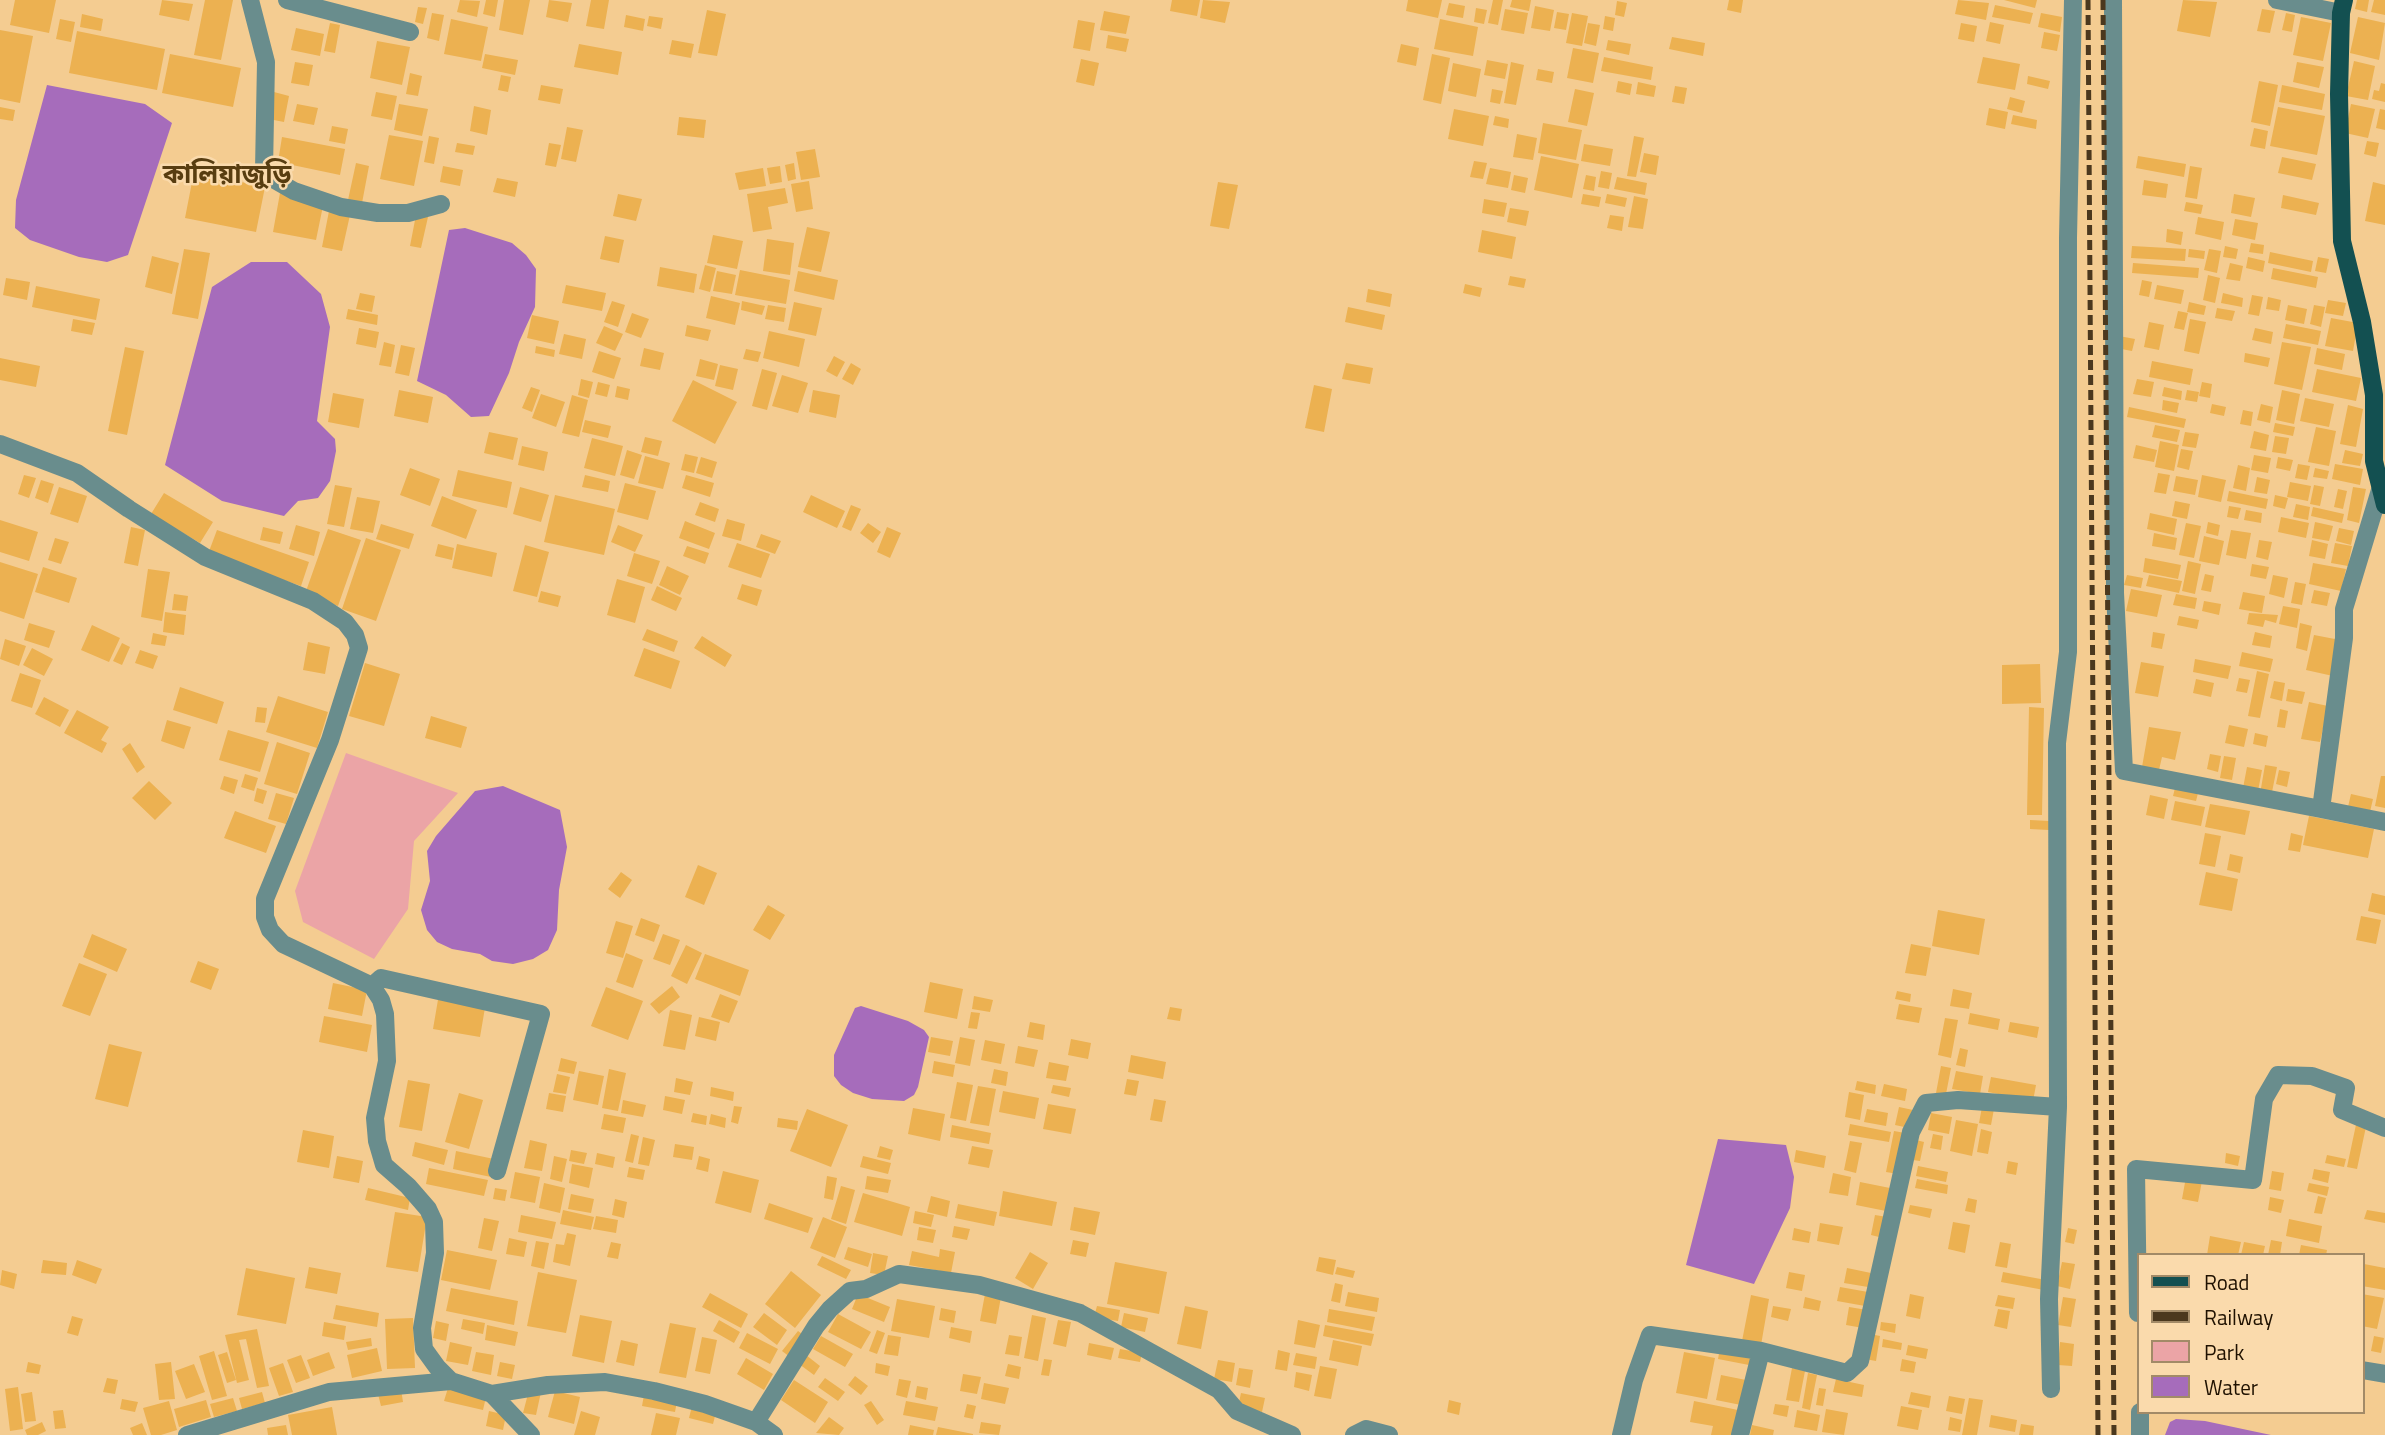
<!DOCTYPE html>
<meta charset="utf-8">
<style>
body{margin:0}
#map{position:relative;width:2385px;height:1435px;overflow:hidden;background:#f4cc91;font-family:"Titillium Web",sans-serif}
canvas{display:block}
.legend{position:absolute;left:2137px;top:1253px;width:228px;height:161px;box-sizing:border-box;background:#fadaac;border:2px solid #a28a67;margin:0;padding:9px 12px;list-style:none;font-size:21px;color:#1f1100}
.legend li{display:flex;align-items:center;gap:14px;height:35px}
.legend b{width:35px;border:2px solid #a28a67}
</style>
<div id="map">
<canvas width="2385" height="1435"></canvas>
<ul class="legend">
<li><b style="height:9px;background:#135051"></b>Road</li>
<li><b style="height:9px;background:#4b381e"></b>Railway</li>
<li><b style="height:19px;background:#eba4a6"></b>Park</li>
<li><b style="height:19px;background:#a66cbb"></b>Water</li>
</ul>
</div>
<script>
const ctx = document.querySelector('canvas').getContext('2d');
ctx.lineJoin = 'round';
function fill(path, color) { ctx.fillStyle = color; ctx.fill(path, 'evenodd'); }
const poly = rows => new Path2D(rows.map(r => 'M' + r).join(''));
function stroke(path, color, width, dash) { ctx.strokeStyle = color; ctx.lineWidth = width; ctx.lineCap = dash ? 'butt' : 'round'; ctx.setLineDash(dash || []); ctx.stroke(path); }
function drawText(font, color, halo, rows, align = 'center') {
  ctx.font = font + ' "Titillium Web","Noto Sans Bengali",sans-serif'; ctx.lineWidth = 5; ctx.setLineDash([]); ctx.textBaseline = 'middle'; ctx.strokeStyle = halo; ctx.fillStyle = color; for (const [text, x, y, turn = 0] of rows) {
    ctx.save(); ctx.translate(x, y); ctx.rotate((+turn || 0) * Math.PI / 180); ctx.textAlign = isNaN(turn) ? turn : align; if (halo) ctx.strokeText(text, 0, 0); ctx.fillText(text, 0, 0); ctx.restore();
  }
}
fill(poly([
 [346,753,458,793,414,841,408,909,374,959,303,922,295,891]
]), '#eba4a6');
fill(poly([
 [47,85,145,104,172,123,128,255,107,262,79,257,30,240,15,228,16,200],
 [465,228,512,243,526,255,536,269,535,307,519,342,509,373,489,416,471,417,446,395,417,381,449,230],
 [251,262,287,262,321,294,330,327,317,421,335,439,336,451,330,481,318,498,298,501,284,516,222,501,165,465,212,287],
 [503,786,560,810,567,847,559,890,557,930,548,950,533,959,513,964,492,961,480,954,452,949,437,942,427,930,421,910,430,881,427,851,436,836,475,791],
 [861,1006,908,1021,924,1030,929,1037,918,1087,914,1095,904,1101,872,1099,853,1093,841,1085,834,1076,834,1055,855,1008],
 [1718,1139,1786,1145,1794,1177,1790,1208,1754,1284,1686,1265],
 [2176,1419,2205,1421,2271,1435,2165,1435,2170,1422]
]), '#a66cbb');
fill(poly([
 [15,0,56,0,49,33,10,25],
 [162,0,193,4,189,21,159,15],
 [205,0,233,0,221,60,194,55],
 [460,0,480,1,477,17,457,12],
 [486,0,498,0,495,17,483,14],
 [504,0,530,0,523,35,499,30],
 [549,0,572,3,568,22,546,17],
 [591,0,609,0,604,29,586,26],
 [1172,0,1200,0,1197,16,1170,11],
 [1203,0,1230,2,1225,23,1200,18],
 [1408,0,1442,0,1438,18,1406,11],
 [1493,0,1503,0,1498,25,1488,23],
 [1512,0,1531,0,1529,11,1510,7],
 [1729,0,1743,0,1741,13,1727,10],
 [1958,0,1989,3,1986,20,1955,14],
 [2004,0,2037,0,2035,8],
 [2183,0,2217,2,2210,37,2177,31],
 [2357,0,2369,0,2367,12,2355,9],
 [2374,0,2385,0,2385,15,2371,12],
 [1617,1,1627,3,1624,17,1615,15],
 [1449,3,1465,6,1463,18,1446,15],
 [1995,5,2033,13,2030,24,1992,17],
 [1535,6,1554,10,1550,31,1531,28],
 [418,7,427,8,423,24,415,22],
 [1476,8,1487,10,1484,24,1474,22],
 [1505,9,1528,13,1524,34,1501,30],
 [2262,9,2275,11,2270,33,2257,31],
 [707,10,726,14,717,56,698,53],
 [1104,11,1130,16,1126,34,1100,30],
 [1557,12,1569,14,1566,30,1554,28],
 [432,13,444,15,439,41,427,38],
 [1572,13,1588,16,1582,46,1566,43],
 [2041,13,2062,17,2060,32,2038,27],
 [2286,13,2295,15,2292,32,2282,30],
 [82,14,103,19,101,31,80,27],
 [626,15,645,19,643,31,624,27],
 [649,16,663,18,661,29,647,26],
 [1605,16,1615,18,1613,31,1603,29],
 [2301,17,2331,23,2323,61,2293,55],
 [2358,17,2385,23,2379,60,2350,53],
 [60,19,75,22,71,42,56,39],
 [451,19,488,27,481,61,444,54],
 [1440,19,1478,27,1473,56,1434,49],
 [1078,20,1095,23,1090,51,1073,48],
 [1990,22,2004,25,2000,44,1986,41],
 [330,23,340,25,335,53,324,51],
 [1588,23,1600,25,1596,46,1584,43],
 [1961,23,1977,26,1974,42,1958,39],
 [296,28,324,34,320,56,291,50],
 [0,30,33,36,20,103,0,99],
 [77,31,165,49,157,90,69,73],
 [2044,32,2060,35,2057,51,2041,48],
 [1108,35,1129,39,1126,52,1106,48],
 [1672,37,1705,43,1703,56,1669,49],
 [672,40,694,44,691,58,669,54],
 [1608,40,1631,44,1629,55,1606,50],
 [377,41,410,47,402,85,370,78],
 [579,44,622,52,618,75,574,67],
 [1401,44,1419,48,1416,66,1397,62],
 [1573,48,1599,53,1593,83,1567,78],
 [170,54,241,68,233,107,162,93],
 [485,54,518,60,515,75,482,68],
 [1432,54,1450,58,1441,104,1423,100],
 [1604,57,1653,67,1651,80,1601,71],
 [1983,57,2020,64,2015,90,1977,83],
 [1081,59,1099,63,1094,86,1076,82],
 [1487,60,1508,64,1505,79,1484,75],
 [2354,61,2375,66,2368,100,2346,96],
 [295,62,313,65,309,86,291,83],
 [1511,62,1524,65,1516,105,1504,103],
 [2297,62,2324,67,2319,88,2293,82],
 [1453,63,1481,69,1476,97,1448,91],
 [1538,69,1554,72,1552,83,1536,80],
 [410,73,422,76,418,96,406,94],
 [501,75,511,77,508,92,498,90],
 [2028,76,2050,81,2048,89,2027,84],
 [1618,81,1632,84,1630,95,1616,92],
 [2259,81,2278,85,2270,126,2251,122],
 [1638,82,1656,86,1654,97,1636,94],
 [2381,83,2385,84,2385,102,2372,99,2374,90,2379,91],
 [541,85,563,89,560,104,538,100],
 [2282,85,2325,94,2322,110,2279,102],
 [1675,86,1687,88,1684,104,1672,102],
 [1492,89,1503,91,1500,104,1490,102],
 [1575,89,1594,93,1587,126,1568,122],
 [274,92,289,96,284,122,269,119],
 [376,92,397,96,392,120,371,116],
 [2010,97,2025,101,2022,113,2007,109],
 [297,104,318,108,314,125,293,121],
 [399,104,428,109,422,136,394,130],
 [2351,104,2375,109,2368,138,2345,133],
 [474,106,491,110,487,135,470,131],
 [0,107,15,110,13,121,0,119],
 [2278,107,2325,116,2317,155,2270,146],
 [1989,108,2008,112,2005,129,1986,125],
 [1454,109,1489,116,1483,146,1448,139],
 [2380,109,2385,110,2385,130,2376,128],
 [2013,115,2037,120,2036,129,2011,124],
 [1495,116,1509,119,1508,128,1493,125],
 [679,117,706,120,704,138,677,135],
 [1543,123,1582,130,1576,160,1538,153],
 [332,126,348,129,345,144,329,141],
 [567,127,583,130,576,162,561,159],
 [2254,128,2268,131,2265,149,2250,146],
 [1517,134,1537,138,1533,160,1513,157],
 [389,135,423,141,414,186,380,179],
 [429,136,439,138,434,164,424,162],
 [1634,136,1644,138,1636,177,1627,176],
 [282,137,345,149,340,175,278,162],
 [2367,141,2379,143,2376,157,2364,154],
 [457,143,475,146,473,155,455,152],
 [549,143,561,145,556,167,545,165],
 [1584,144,1613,149,1610,166,1581,161],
 [815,149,820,177,801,180,796,152],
 [1644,153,1659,156,1656,175,1640,172],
 [1541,156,1579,164,1572,198,1534,190],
 [2138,156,2186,164,2184,177,2136,168],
 [2282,157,2316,164,2312,180,2278,173],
 [1474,161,1487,163,1483,179,1470,177],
 [356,163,369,166,362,203,348,200],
 [794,163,796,179,788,181,785,165],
 [443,166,463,170,460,186,440,182],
 [780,166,782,182,770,184,767,168],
 [2190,166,2202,168,2197,199,2185,197],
 [763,168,766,186,739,190,735,173],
 [1490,168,1511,172,1508,188,1486,184],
 [1601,171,1612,173,1609,189,1598,187],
 [194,172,265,187,256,232,185,218],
 [1514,175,1528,178,1525,193,1511,190],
 [1586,175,1596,177,1594,191,1583,189],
 [1617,177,1647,183,1645,195,1614,189],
 [497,178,518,182,515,197,493,192],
 [2144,180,2168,184,2166,198,2142,195],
 [809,181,813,209,796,212,791,184],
 [1218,182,1238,185,1229,229,1210,226],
 [2373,182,2385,185,2385,225,2365,221],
 [785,188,788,203,768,207,772,229,753,232,747,194],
 [280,193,324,201,316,240,273,232],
 [618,194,642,199,636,221,613,216],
 [1583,194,1601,197,1599,207,1581,204],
 [1607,194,1627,198,1625,207,1605,203],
 [2234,194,2255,198,2251,217,2231,213],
 [2283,195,2319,203,2316,215,2281,208],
 [1634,196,1648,199,1643,229,1628,227],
 [1484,199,1507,203,1504,217,1482,213],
 [2186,202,2203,205,2201,214,2184,211],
 [1510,208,1529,211,1526,226,1507,222],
 [329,211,350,215,342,251,322,247],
 [416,215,428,217,421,248,410,246],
 [1610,215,1624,217,1622,231,1607,228],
 [2198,217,2224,222,2221,240,2195,234],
 [2235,219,2258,223,2255,240,2232,235],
 [807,227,830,232,821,272,798,267],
 [2167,229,2183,232,2181,245,2166,242],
 [1482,230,1516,237,1512,259,1478,252],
 [713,235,743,241,737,269,707,263],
 [605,236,624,240,619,263,600,259],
 [767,239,794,243,790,275,763,271],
 [2251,243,2264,245,2263,254,2249,252],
 [2132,246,2186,249,2185,261,2131,258],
 [2225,246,2238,249,2236,259,2223,257],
 [184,249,210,253,198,319,172,314],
 [2189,249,2205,251,2204,259,2188,257],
 [2209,249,2221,251,2217,273,2204,270],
 [2270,252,2313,261,2311,272,2268,263],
 [152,256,179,263,172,294,145,287],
 [2248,257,2265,261,2263,272,2246,268],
 [2318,257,2329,259,2326,273,2315,271],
 [2133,263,2199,268,2198,278,2132,273],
 [2230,263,2243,266,2240,281,2226,279],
 [705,265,716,268,710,292,699,289],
 [660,267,697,274,694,293,657,286],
 [2273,268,2318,277,2316,288,2271,279],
 [740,270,790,280,786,304,735,295],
 [717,271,736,275,732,294,713,291],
 [798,271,838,280,834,300,794,291],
 [2208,275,2220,278,2215,303,2203,300],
 [1510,276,1526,279,1524,288,1508,285],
 [6,278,30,282,27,300,3,295],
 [2142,280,2152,282,2149,297,2139,295],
 [1465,284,1482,288,1480,297,1463,293],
 [566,285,606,293,602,311,562,303],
 [2157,285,2184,290,2181,304,2154,299],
 [36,286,100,299,96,320,32,307],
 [1368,289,1392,294,1390,307,1366,302],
 [360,293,375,296,372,312,356,309],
 [2223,293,2243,298,2242,307,2221,303],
 [2252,295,2263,297,2259,316,2248,314],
 [711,296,740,303,735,325,706,318],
 [2268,297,2281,300,2279,311,2266,309],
 [2328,300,2346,303,2343,316,2325,313],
 [612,301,625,305,618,327,604,322],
 [742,301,765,306,762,315,741,310],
 [794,302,822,308,816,336,788,330],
 [2189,302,2206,306,2204,315,2187,312],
 [768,305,786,308,784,322,765,319],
 [2288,305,2307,309,2304,324,2285,320],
 [2314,305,2325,307,2321,327,2310,324],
 [1348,307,1385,315,1382,330,1345,322],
 [2217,308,2235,311,2232,321,2215,318],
 [348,309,378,315,377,325,346,319],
 [2178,311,2188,313,2184,330,2174,328],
 [632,313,649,319,641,338,625,332],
 [532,315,559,321,554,344,527,338],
 [2331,318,2358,323,2353,351,2325,346],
 [73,319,95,323,92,335,71,331],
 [2190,319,2206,322,2199,354,2184,351],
 [2149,322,2164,325,2159,350,2144,347],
 [2286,324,2321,331,2318,345,2283,338],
 [687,325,711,330,708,341,685,336],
 [604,326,623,334,615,351,596,343],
 [359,328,379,332,376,348,356,344],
 [2255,328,2273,332,2271,344,2252,340],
 [769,331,805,339,799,367,763,358],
 [564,334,586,339,582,359,559,354],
 [2119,336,2135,339,2132,351,2116,348],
 [384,342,395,345,391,367,379,365],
 [2282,342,2311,347,2302,390,2274,384],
 [401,345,415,348,409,376,395,373],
 [536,346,555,350,554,357,535,353],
 [125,347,144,351,127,435,108,431],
 [644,348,664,353,660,370,640,366],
 [2317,348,2345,354,2342,370,2314,364],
 [746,349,761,352,758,362,743,359],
 [599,351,621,358,614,379,592,372],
 [2245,353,2270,358,2268,367,2244,362],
 [834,356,845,362,837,377,826,371],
 [0,358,40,366,36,387,0,380],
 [700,359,718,364,714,380,696,376],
 [2152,361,2193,369,2190,385,2149,377],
 [851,363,861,369,853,385,842,379],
 [1346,363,1373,368,1370,384,1342,379],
 [720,365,738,369,733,390,715,386],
 [762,369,777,373,767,410,752,406],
 [2317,369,2361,378,2356,401,2312,392],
 [782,375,808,383,798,413,772,406],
 [581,379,593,382,589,398,578,395],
 [2137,379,2154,382,2151,397,2133,394],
 [693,380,737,402,715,444,672,421],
 [598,382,610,385,607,397,595,394],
 [2202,382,2212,384,2210,398,2199,396],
 [1314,385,1332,389,1324,432,1305,428],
 [617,386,630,389,628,400,615,397],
 [531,387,540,390,532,412,522,408],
 [2164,387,2182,391,2181,400,2162,396],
 [399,390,433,397,428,423,394,416],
 [813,390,840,395,836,418,809,412],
 [2187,390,2199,392,2197,402,2185,400],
 [2282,390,2300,394,2294,424,2276,420],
 [333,393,364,399,359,428,328,422],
 [541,394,565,402,556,427,532,418],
 [572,395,588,400,579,437,562,433],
 [2305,398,2334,404,2329,427,2300,421],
 [2163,400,2179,403,2177,413,2162,410],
 [2212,404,2226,407,2224,416,2210,413],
 [2261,404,2273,407,2270,423,2257,420],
 [2348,405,2363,409,2356,447,2340,444],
 [2129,407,2186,419,2184,428,2127,417],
 [2243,410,2253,412,2251,426,2240,424],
 [585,420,611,426,608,438,582,432],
 [2275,423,2295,427,2293,436,2273,432],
 [2155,425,2180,430,2177,442,2152,437],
 [2316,427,2336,431,2329,466,2308,462],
 [2254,431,2269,435,2266,451,2250,448],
 [489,432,518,438,513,460,484,453],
 [2185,432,2199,434,2196,448,2182,446],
 [2275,436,2289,438,2286,454,2272,452],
 [645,437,662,441,658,456,641,452],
 [592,438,623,446,615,476,584,468],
 [2160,441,2179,445,2174,471,2155,467],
 [2136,445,2157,450,2154,462,2133,458],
 [522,446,548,452,544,471,518,465],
 [2181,449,2193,451,2189,470,2177,467],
 [627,450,642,455,634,479,620,475],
 [2345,450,2363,454,2360,466,2342,463],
 [685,454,698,457,694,473,681,470],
 [2254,455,2271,458,2268,473,2251,470],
 [645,456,670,463,663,489,638,483],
 [701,457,717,462,712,478,696,473],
 [2278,457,2293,460,2290,471,2276,468],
 [2298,464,2310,466,2307,480,2295,478],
 [2335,464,2363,469,2360,485,2332,479],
 [2238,465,2250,468,2246,491,2233,488],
 [410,468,440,479,430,506,400,495],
 [2315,468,2329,471,2327,479,2313,477],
 [458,470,512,482,507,508,452,496],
 [2158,473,2170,475,2166,494,2154,492],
 [24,475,36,478,29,498,18,494],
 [585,475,610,481,608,492,582,487],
 [686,475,714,483,710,497,682,488],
 [2202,475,2226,480,2221,502,2198,497],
 [2176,476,2198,480,2195,495,2173,491],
 [2257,477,2270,480,2267,494,2254,492],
 [41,480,54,484,48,503,35,498],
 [2290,482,2311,486,2308,501,2287,497],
 [625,483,656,491,648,520,617,512],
 [335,485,352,488,344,527,327,524],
 [2314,485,2324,487,2320,506,2310,504],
 [59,487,87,496,78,523,50,514],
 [520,487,549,495,541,522,513,514],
 [2353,487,2366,489,2359,523,2347,520],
 [2338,489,2347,491,2343,509,2334,507],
 [2229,491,2268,499,2266,509,2227,501],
 [164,493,213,522,200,543,151,514],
 [555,495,615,509,604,555,544,542],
 [811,495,845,511,837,528,803,512],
 [2275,495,2288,498,2285,509,2273,506],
 [442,496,477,510,466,539,431,526],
 [357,497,380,501,373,533,350,529],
 [2175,501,2190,504,2187,519,2172,516],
 [700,502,719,509,715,522,695,515],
 [2296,504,2310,507,2308,520,2293,517],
 [851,505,861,509,851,531,842,527],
 [2229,506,2241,508,2238,519,2227,517],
 [2313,507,2344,514,2342,523,2311,516],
 [2246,510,2262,513,2261,523,2244,520],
 [2150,513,2177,519,2174,535,2147,529],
 [2281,517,2309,523,2306,538,2278,532],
 [727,519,745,524,741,541,722,536],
 [0,520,38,532,29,561,0,552],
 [685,521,715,533,709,549,679,538],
 [2208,522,2220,525,2218,536,2206,533],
 [2315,522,2333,526,2329,541,2312,538],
 [868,523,881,532,873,543,860,533],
 [2186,523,2201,526,2194,558,2179,555],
 [381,524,414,534,409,549,376,539],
 [296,525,320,532,314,556,289,549],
 [618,525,643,535,635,552,611,542],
 [131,527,145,530,138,566,124,563],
 [263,527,283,532,280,544,260,540],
 [887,527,901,533,890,558,877,552],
 [2339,528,2354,531,2351,545,2336,541],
 [328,529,361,540,338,606,305,594],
 [217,530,309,562,301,586,208,554],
 [2231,530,2251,533,2246,559,2226,555],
 [2154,533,2177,538,2175,550,2152,546],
 [761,534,781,541,775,554,756,547],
 [2204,536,2224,541,2219,565,2199,561],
 [55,538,69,542,61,564,48,560],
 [366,538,401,550,376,621,342,609],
 [2259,540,2272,542,2268,560,2256,557],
 [2312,540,2328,544,2325,559,2309,556],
 [737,543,770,554,761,578,728,567],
 [2335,543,2352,546,2348,566,2331,563],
 [438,544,454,548,452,560,435,556],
 [457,544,497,553,492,577,452,568],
 [525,545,549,552,537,597,513,591],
 [687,546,709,553,705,564,683,556],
 [634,553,660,561,652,584,627,576],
 [2145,558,2181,565,2178,579,2143,572],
 [2188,561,2201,564,2195,594,2182,591],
 [0,562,38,574,24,619,0,611],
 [2313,563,2346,569,2341,591,2309,584],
 [2252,564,2269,567,2266,579,2250,576],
 [667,566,689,576,680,595,659,585],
 [43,567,77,578,69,603,35,592],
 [148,569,170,572,162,621,141,617],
 [2205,574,2214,576,2211,592,2201,590],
 [2127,575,2143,578,2141,588,2124,585],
 [2149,575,2182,581,2179,593,2146,586],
 [2273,575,2288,578,2284,598,2269,594],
 [617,579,645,587,635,623,607,615],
 [2295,582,2306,584,2302,605,2291,603],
 [742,584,762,590,757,606,737,599],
 [657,586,682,598,676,611,651,600],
 [2131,589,2162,595,2157,617,2126,611],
 [2314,590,2330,593,2327,606,2311,603],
 [541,591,561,596,558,607,538,602],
 [2243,592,2265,596,2262,613,2239,609],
 [174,594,188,596,186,611,172,610],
 [2176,594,2197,598,2195,609,2173,605],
 [2204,601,2221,604,2219,615,2202,611],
 [2283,606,2300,609,2297,628,2279,624],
 [165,612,186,615,184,635,163,632],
 [2249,613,2278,615,2276,623,2265,620,2263,627,2247,624],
 [2179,616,2199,620,2197,629,2177,625],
 [29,623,55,631,49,648,24,640],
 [2300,623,2312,626,2307,651,2296,648],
 [92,625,120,638,109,662,81,650],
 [647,629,678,641,674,652,642,640],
 [2153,632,2165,634,2162,649,2151,647],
 [2255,632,2272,636,2270,648,2252,645],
 [153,633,167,636,165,646,151,644],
 [2314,635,2340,640,2333,676,2306,670],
 [702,636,732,655,725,667,694,648],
 [5,639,26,646,19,666,0,659],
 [308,642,330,647,325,674,303,670],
 [122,643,130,647,122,665,113,661],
 [32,648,53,659,44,676,23,665],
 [644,648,680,661,671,689,634,676],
 [140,650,158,656,153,669,135,663],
 [2242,652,2273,659,2270,672,2239,666],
 [2195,659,2231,666,2228,679,2193,672],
 [2141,662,2164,666,2158,697,2135,693],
 [365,663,400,674,384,726,349,716],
 [2040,664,2041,703,2002,704,2002,665],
 [2257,671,2269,674,2260,718,2248,716],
 [20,673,41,680,32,708,11,701],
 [2239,678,2250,680,2247,693,2236,691],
 [2196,679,2214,683,2211,697,2193,693],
 [2274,681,2285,683,2282,701,2270,698],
 [180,687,224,702,217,724,173,710],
 [2288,689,2305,692,2302,704,2286,701],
 [278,696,328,712,317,748,266,732],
 [44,697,69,710,60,727,35,714],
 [2309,702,2328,706,2320,742,2301,739],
 [257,707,267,708,265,723,255,722],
 [2029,707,2044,708,2042,815,2027,815],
 [2280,709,2288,711,2285,728,2277,727],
 [77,710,109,727,101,740,107,743,102,753,64,733],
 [431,716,467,727,461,748,425,738],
 [167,720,191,727,184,749,161,741],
 [2229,725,2248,729,2244,747,2225,743],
 [2149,727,2181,732,2175,760,2162,757,2159,770,2142,767],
 [228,730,269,742,260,772,219,760],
 [2255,733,2268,736,2266,747,2253,744],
 [277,742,310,753,297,794,264,784],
 [130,743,145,767,137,773,122,749],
 [2210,754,2221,756,2218,772,2207,769],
 [2224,756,2236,758,2232,780,2220,778],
 [2265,765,2277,767,2271,797,2260,794],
 [2247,767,2262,770,2258,791,2243,788],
 [2279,770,2290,772,2287,787,2276,784],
 [245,774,258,778,254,791,241,787],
 [224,776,238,780,234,794,220,789],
 [2381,776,2385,776,2385,808,2375,806],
 [149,781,172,803,155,820,132,798],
 [2176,784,2199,789,2196,801,2173,796],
 [257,788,267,791,263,804,254,801],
 [276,793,294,798,286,824,268,819],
 [2351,794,2373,799,2369,816,2347,811],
 [2150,795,2168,799,2164,819,2146,815],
 [2175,801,2205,807,2201,826,2171,820],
 [2210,804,2250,811,2245,835,2205,827],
 [235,811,276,826,266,853,224,838],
 [2309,816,2374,829,2368,858,2303,845],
 [2030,820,2049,821,2049,830,2030,829],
 [2205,833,2221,836,2215,867,2199,864],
 [2291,833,2303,836,2300,852,2288,850],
 [2230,854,2243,857,2240,873,2227,870],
 [698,865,717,873,704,905,685,897],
 [621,872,632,880,620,898,608,889],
 [2206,872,2238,879,2232,911,2199,905],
 [2372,893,2385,896,2385,915,2368,911],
 [768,905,785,915,770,940,753,930],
 [1938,910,1985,919,1979,955,1932,946],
 [2361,916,2381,920,2376,944,2356,940],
 [641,918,660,925,654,942,635,935],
 [616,921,633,926,623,958,606,953],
 [92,934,127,949,117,972,83,957],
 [663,934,680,940,670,965,653,959],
 [1911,944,1931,948,1926,976,1905,973],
 [686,945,702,953,687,984,671,976],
 [626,953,643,960,633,988,616,982],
 [705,954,749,970,740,996,695,979],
 [198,961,219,969,211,990,190,982],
 [79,963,107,974,90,1016,62,1006],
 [930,982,963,989,957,1019,924,1012],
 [333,983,367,990,362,1016,328,1009],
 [672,986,680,997,659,1014,650,1004],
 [606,987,643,1001,628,1040,591,1026],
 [440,988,487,996,480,1037,433,1029],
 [1953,989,1972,993,1969,1009,1950,1006],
 [1897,991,1911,994,1910,1002,1895,999],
 [720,994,738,1001,729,1023,711,1017],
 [974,996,993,1000,990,1012,972,1009],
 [1899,1004,1922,1008,1919,1023,1896,1019],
 [1170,1007,1182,1009,1180,1021,1167,1019],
 [670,1010,692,1015,685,1050,663,1046],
 [971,1012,980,1013,977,1029,968,1028],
 [1970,1013,2000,1019,1998,1030,1968,1024],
 [324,1016,372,1025,367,1052,319,1042],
 [699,1017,720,1022,716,1041,695,1036],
 [1945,1018,1958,1020,1951,1058,1938,1055],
 [1030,1022,1045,1025,1043,1040,1027,1037],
 [2010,1022,2039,1027,2037,1038,2008,1032],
 [931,1037,953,1041,950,1056,928,1052],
 [960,1037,975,1040,970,1066,955,1063],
 [1071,1039,1091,1043,1088,1059,1068,1055],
 [985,1040,1005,1044,1001,1064,981,1060],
 [109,1044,142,1052,128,1107,95,1099],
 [1018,1046,1038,1050,1034,1067,1015,1063],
 [1960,1048,1968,1050,1965,1067,1956,1065],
 [1131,1055,1166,1062,1163,1079,1128,1072],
 [561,1058,577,1062,574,1074,558,1071],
 [934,1061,955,1065,953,1077,932,1073],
 [1049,1062,1069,1066,1066,1081,1046,1078],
 [1941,1066,1951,1068,1946,1094,1936,1093],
 [609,1069,626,1073,618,1111,602,1108],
 [994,1069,1008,1072,1006,1086,991,1083],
 [579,1071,604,1076,598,1105,573,1100],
 [1956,1071,1983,1076,1980,1094,1952,1089],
 [557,1074,570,1077,566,1094,553,1092],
 [1991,1077,2036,1085,2033,1101,1988,1092],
 [676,1078,693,1082,690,1095,674,1092],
 [1127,1079,1139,1081,1136,1096,1124,1094],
 [408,1080,430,1084,422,1131,399,1127],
 [1857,1081,1876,1085,1875,1094,1855,1090],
 [957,1082,973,1085,966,1121,950,1118],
 [1884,1084,1907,1089,1905,1101,1881,1096],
 [1053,1085,1071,1088,1069,1097,1051,1093],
 [978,1086,996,1089,989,1126,970,1123],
 [711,1087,734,1092,733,1101,710,1096],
 [1003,1091,1039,1098,1035,1119,999,1112],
 [1849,1092,1864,1095,1860,1120,1845,1117],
 [459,1093,483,1100,469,1149,445,1142],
 [549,1093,566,1096,563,1112,546,1109],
 [665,1096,685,1100,682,1114,663,1110],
 [1154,1099,1166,1101,1162,1122,1150,1120],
 [623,1100,646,1105,643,1117,621,1113],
 [1048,1104,1076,1109,1071,1134,1043,1129],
 [734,1106,742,1107,738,1124,731,1122],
 [1899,1107,1913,1110,1909,1128,1895,1125],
 [1982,1107,1994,1109,1991,1125,1979,1123],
 [913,1108,945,1114,940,1141,908,1134],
 [807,1109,848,1125,831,1167,790,1151],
 [1867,1109,1888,1113,1886,1126,1864,1122],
 [693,1113,707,1116,706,1125,691,1122],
 [1931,1113,1952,1117,1949,1134,1928,1130],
 [604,1114,626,1118,623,1133,601,1129],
 [711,1114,726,1118,725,1128,709,1124],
 [778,1118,798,1121,797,1130,777,1127],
 [1956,1120,1978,1124,1972,1156,1950,1151],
 [2357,1120,2367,1122,2357,1169,2347,1167],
 [1850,1124,1891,1132,1889,1142,1848,1135],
 [952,1125,991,1133,989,1144,950,1137],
 [1981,1129,1992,1132,1988,1154,1977,1152],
 [303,1130,334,1136,329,1168,297,1162],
 [1894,1131,1905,1133,1898,1174,1886,1172],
 [631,1134,639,1136,633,1163,625,1161],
 [1933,1134,1943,1136,1941,1150,1930,1148],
 [643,1137,655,1140,649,1166,638,1164],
 [530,1140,547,1144,542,1171,524,1168],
 [1916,1140,1924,1142,1920,1161,1913,1160],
 [1850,1141,1862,1143,1856,1173,1844,1170],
 [415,1142,448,1150,444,1165,412,1156],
 [675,1144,694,1147,692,1160,673,1157],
 [880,1146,893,1150,890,1160,877,1157],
 [972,1146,993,1150,989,1168,968,1164],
 [571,1150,587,1153,584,1164,569,1161],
 [1796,1150,1826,1156,1824,1168,1794,1162],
 [456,1151,494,1159,491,1177,453,1169],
 [597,1153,615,1157,613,1168,595,1164],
 [2226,1153,2240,1156,2238,1166,2225,1163],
 [2327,1155,2346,1159,2344,1167,2325,1163],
 [337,1156,363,1161,359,1183,333,1178],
 [554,1156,567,1159,562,1182,550,1179],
 [699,1156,710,1159,708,1172,696,1169],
 [863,1156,891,1163,888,1174,860,1167],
 [2008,1161,2018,1163,2016,1175,2006,1173],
 [572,1164,593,1168,589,1188,569,1183],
 [1918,1166,1948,1172,1946,1182,1916,1176],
 [629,1167,645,1170,643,1180,627,1177],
 [429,1168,488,1180,484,1196,426,1184],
 [2314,1169,2330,1172,2328,1183,2312,1179],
 [723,1171,759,1180,751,1213,715,1203],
 [2272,1171,2284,1173,2281,1191,2269,1189],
 [515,1172,540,1177,535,1203,510,1198],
 [1833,1173,1851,1177,1848,1196,1829,1193],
 [827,1176,837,1178,833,1200,824,1198],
 [867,1176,891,1180,888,1193,865,1189],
 [2186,1177,2202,1181,2198,1202,2182,1199],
 [1917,1179,1948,1185,1947,1194,1915,1188],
 [1860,1182,1890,1188,1886,1211,1856,1205],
 [544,1183,565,1188,560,1213,539,1208],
 [2309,1183,2329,1187,2327,1196,2307,1191],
 [841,1186,855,1190,846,1224,831,1219],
 [368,1188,410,1198,408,1210,365,1200],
 [495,1188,507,1190,505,1201,493,1199],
 [1003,1191,1057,1202,1052,1226,999,1216],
 [863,1193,910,1207,902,1236,854,1222],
 [571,1194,594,1199,591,1213,568,1209],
 [931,1196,950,1201,947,1217,927,1212],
 [2318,1196,2326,1198,2322,1214,2314,1213],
 [2270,1197,2284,1200,2281,1213,2268,1210],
 [1968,1198,1977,1200,1975,1213,1965,1211],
 [615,1199,627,1202,624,1218,612,1215],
 [769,1203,813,1218,808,1233,764,1219],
 [958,1204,997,1212,994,1226,955,1218],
 [1910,1205,1932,1209,1930,1218,1908,1213],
 [1074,1207,1100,1212,1095,1235,1070,1230],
 [563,1210,594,1217,591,1230,560,1224],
 [2367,1210,2385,1213,2385,1223,2364,1219],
 [915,1211,934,1215,931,1227,913,1223],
 [395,1212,427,1217,418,1272,386,1267],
 [521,1215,556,1222,552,1239,518,1232],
 [1875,1215,1887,1217,1883,1238,1871,1235],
 [596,1216,618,1220,616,1233,593,1229],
 [823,1217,847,1227,835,1258,810,1248],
 [484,1218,499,1221,492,1251,478,1248],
 [2289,1219,2322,1226,2319,1243,2286,1236],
 [1953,1222,1970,1225,1965,1253,1948,1249],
 [1820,1223,1843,1227,1839,1245,1817,1241],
 [954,1226,970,1229,967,1240,952,1237],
 [919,1227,936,1230,933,1243,917,1240],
 [1794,1228,1811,1232,1809,1243,1792,1240],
 [2068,1228,2077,1230,2074,1244,2065,1242],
 [567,1233,576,1235,570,1266,553,1262,556,1244,564,1245],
 [2210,1236,2241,1242,2238,1255,2207,1255],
 [509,1238,527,1242,524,1257,506,1254],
 [1073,1240,1089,1243,1086,1257,1070,1254],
 [2271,1240,2282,1242,2280,1255,2268,1255],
 [536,1241,549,1243,544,1269,531,1266],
 [611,1242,621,1244,618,1259,607,1257],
 [2000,1242,2011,1244,2007,1268,1995,1266],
 [2244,1242,2265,1246,2263,1255,2241,1255],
 [2301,1245,2327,1250,2326,1255,2299,1255],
 [848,1247,872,1254,868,1267,844,1259],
 [940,1249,955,1252,951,1273,909,1265,912,1251,939,1257],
 [447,1250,497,1260,490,1290,441,1280],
 [1030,1252,1048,1263,1033,1289,1015,1278],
 [873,1253,888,1256,884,1275,870,1273],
 [822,1256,851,1270,846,1279,817,1265],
 [1319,1257,1336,1260,1333,1275,1316,1271],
 [43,1260,67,1263,66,1275,41,1273],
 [77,1260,102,1269,96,1284,72,1275],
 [1115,1262,1167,1272,1159,1314,1107,1304],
 [2062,1262,2075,1264,2070,1289,2057,1286],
 [2364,1264,2385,1268,2385,1290,2362,1286],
 [309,1267,341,1273,337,1294,305,1288],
 [1337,1267,1355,1271,1353,1278,1335,1274],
 [246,1268,295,1278,286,1324,237,1315],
 [1847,1268,1871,1273,1868,1287,1844,1283],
 [2,1270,17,1274,14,1289,0,1285],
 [791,1271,821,1295,795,1328,765,1304],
 [538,1272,577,1280,566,1333,527,1326],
 [1789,1272,1805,1275,1802,1291,1786,1288],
 [2003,1272,2046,1280,2044,1290,2001,1282],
 [1335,1283,1343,1285,1340,1303,1331,1301],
 [1840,1287,1868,1292,1865,1306,1837,1301],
 [451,1288,518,1301,514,1325,446,1311],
 [1348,1292,1379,1298,1377,1312,1345,1306],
 [710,1293,748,1314,741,1328,702,1307],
 [858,1294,890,1307,884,1322,852,1309],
 [985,1294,1001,1297,996,1324,980,1321],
 [1910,1294,1924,1297,1920,1319,1906,1316],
 [2362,1294,2384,1298,2377,1329,2362,1326],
 [1751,1295,1769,1299,1761,1345,1742,1341],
 [1998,1295,2015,1298,2013,1309,1995,1306],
 [1805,1297,1821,1301,1819,1311,1803,1308],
 [2063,1297,2076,1299,2071,1327,2058,1325],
 [897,1299,935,1306,929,1338,891,1331],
 [336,1305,379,1313,377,1327,333,1319],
 [1097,1306,1120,1310,1118,1321,1094,1317],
 [1185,1306,1208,1311,1201,1349,1177,1344],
 [1773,1306,1791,1309,1788,1321,1771,1317],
 [1849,1307,1867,1310,1863,1328,1846,1325],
 [941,1308,956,1311,954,1323,939,1320],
 [1329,1309,1375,1317,1372,1331,1327,1322],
 [1998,1309,2010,1311,2007,1329,1994,1326],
 [764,1313,787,1330,777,1345,753,1327],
 [1124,1313,1148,1318,1145,1332,1121,1327],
 [838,1314,871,1332,861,1349,828,1332],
 [580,1315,612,1321,604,1363,572,1356],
 [1032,1315,1046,1318,1038,1361,1024,1358],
 [72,1316,83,1319,78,1336,67,1333],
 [413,1318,415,1368,387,1369,385,1319],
 [463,1319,485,1323,483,1334,461,1329],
 [719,1320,740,1332,734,1343,713,1331],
 [1058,1320,1071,1322,1066,1347,1053,1344],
 [1298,1320,1320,1325,1315,1348,1294,1344],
 [436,1321,449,1324,446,1341,433,1338],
 [324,1322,346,1326,344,1340,322,1336],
 [1881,1322,1896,1324,1895,1333,1880,1330],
 [670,1323,696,1328,686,1378,659,1373],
 [487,1325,518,1332,515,1346,485,1340],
 [1325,1325,1374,1334,1371,1346,1323,1336],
 [951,1327,972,1331,970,1343,949,1338],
 [257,1329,269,1386,257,1388,246,1339,239,1340,249,1380,237,1383,225,1335],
 [877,1330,885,1333,877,1354,869,1351],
 [798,1331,805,1336,790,1357,782,1351],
 [747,1333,778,1349,770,1364,739,1348],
 [1870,1334,1880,1336,1876,1361,1865,1359],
 [888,1335,901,1337,898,1356,884,1354],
 [1009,1335,1022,1337,1019,1356,1005,1354],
 [821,1336,853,1354,845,1367,813,1349],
 [2374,1336,2384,1338,2381,1353,2371,1351],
 [702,1337,717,1340,710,1374,695,1371],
 [371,1338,372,1346,348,1350,346,1342],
 [1883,1339,1902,1343,1901,1350,1882,1347],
 [621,1340,638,1344,634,1366,616,1362],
 [1333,1340,1362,1346,1358,1366,1329,1360],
 [450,1342,472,1347,468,1365,446,1361],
 [2060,1342,2074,1344,2072,1366,2058,1365],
 [1089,1343,1114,1348,1111,1360,1087,1355],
 [1908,1345,1928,1349,1926,1359,1906,1355],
 [377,1348,382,1371,352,1378,347,1355],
 [1720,1348,1751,1354,1749,1365,1718,1359],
 [1120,1349,1142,1353,1140,1362,1118,1358],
 [1278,1350,1290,1353,1287,1371,1275,1369],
 [214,1351,227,1396,212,1400,199,1356],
 [227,1352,236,1380,227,1383,218,1355],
 [329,1352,335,1368,313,1376,307,1360],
 [476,1352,494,1355,491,1375,472,1371],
 [1684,1352,1715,1358,1707,1399,1676,1393],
 [1296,1353,1317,1357,1315,1369,1293,1365],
 [301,1355,310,1378,296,1383,287,1360],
 [806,1355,820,1366,814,1375,799,1364],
 [746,1358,773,1374,764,1390,737,1374],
 [1044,1359,1052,1360,1049,1376,1041,1375],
 [1902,1359,1916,1362,1914,1373,1900,1371],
 [1218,1360,1235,1363,1232,1382,1214,1379],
 [28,1362,41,1365,39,1374,26,1372],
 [171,1362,175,1399,159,1400,155,1364],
 [500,1362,515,1365,512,1379,497,1376],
 [283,1363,293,1392,279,1396,269,1368],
 [876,1363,890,1366,888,1376,875,1373],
 [194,1364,205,1392,186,1399,175,1371],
 [1008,1364,1021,1367,1019,1379,1005,1376],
 [1320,1366,1337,1369,1331,1399,1314,1396],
 [1239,1368,1253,1370,1250,1388,1236,1385],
 [1792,1368,1805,1371,1799,1402,1786,1400],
 [1296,1372,1312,1375,1309,1391,1294,1387],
 [1808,1373,1817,1375,1810,1410,1802,1408],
 [963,1374,981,1377,977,1394,960,1391],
 [1721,1375,1746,1380,1741,1405,1716,1400],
 [855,1376,868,1386,861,1395,848,1385],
 [107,1378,118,1380,115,1394,103,1392],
 [825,1378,845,1392,838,1401,818,1387],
 [899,1379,911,1381,907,1398,896,1395],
 [1836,1379,1864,1385,1862,1397,1833,1392],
 [794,1380,828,1402,815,1423,781,1400],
 [984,1383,1009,1388,1005,1404,981,1399],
 [917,1386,928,1388,926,1400,915,1397],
 [18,1387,23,1429,10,1431,5,1389],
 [448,1388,486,1397,483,1410,444,1401],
 [1819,1388,1826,1389,1823,1406,1816,1405],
 [401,1389,403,1402,381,1406,378,1394],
 [529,1390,541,1392,536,1415,523,1413],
 [555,1391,580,1397,574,1424,548,1417],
 [32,1392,36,1421,25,1422,21,1394],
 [262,1392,265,1403,242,1409,239,1398],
 [1911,1392,1931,1396,1929,1408,1908,1404],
 [1241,1393,1265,1398,1262,1412,1238,1407],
 [644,1395,677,1401,675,1412,642,1406],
 [1949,1396,1965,1399,1962,1414,1946,1411],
 [233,1398,237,1411,214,1417,210,1404],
 [1969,1398,1983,1400,1977,1435,1962,1435],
 [122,1399,138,1402,135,1412,120,1409],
 [206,1400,211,1417,179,1427,174,1409],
 [1449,1400,1461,1403,1459,1415,1447,1412],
 [169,1401,177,1430,161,1435,151,1435,143,1408],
 [871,1401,884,1420,877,1425,864,1405],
 [906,1401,938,1407,935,1421,903,1415],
 [1694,1401,1738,1410,1734,1435,1711,1435,1713,1426,1690,1422],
 [967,1404,976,1406,973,1419,964,1417],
 [1775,1404,1789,1406,1787,1417,1773,1414],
 [692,1406,716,1412,713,1424,689,1418],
 [1901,1406,1922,1410,1918,1430,1897,1426],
 [332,1407,337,1435,292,1435,288,1415],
 [1826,1409,1848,1413,1844,1435,1822,1432],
 [63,1410,66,1428,55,1429,53,1411],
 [1797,1410,1820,1415,1817,1431,1794,1427],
 [489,1411,506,1415,503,1430,486,1426],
 [581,1411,600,1417,595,1435,574,1435],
 [656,1413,680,1418,676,1435,651,1435],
 [1991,1415,2017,1420,2015,1432,1989,1427],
 [829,1417,844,1428,839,1435,816,1433],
 [1950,1417,1962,1420,1960,1432,1948,1430],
 [42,1422,46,1431,38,1435,27,1435,25,1430],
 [981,1422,1001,1425,999,1435,979,1433],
 [142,1423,147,1435,133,1435,130,1428],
 [2021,1424,2034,1426,2033,1435,2019,1435],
 [286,1425,288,1435,268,1435,267,1428],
 [910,1425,934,1430,933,1435,908,1435],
 [1752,1425,1774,1430,1773,1435,1750,1435],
 [938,1427,973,1434,973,1435,936,1435]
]), '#ecb151');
stroke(poly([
 [250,0,266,62,264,170,273,179,294,191,341,207,378,213,408,213,441,204],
 [287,0,410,32],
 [2113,0,2115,593,2124,771,2321,809],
 [2277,0,2341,13],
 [0,444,77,473,129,509,205,557,313,601,345,622,355,635,359,648,330,740,265,899,265,917,270,930,283,944,372,986,381,1000,385,1014,387,1061,375,1118,377,1141,384,1165,408,1186,428,1209,434,1222,435,1253,422,1328,424,1349,437,1367,451,1381,492,1394,548,1385,605,1382,654,1391,705,1404,756,1422,774,1435],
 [2380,490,2344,609,2344,638,2321,809,2385,822],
 [372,986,381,978,541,1014,497,1171],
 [2138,1313,2136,1169,2253,1180,2264,1099,2278,1075,2312,1076,2346,1088,2342,1110,2385,1128],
 [2362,1370,2385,1374],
 [2051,1389,2049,1299,2058,1107],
 [492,1394,531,1435],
 [2140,1412,2140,1435],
 [756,1422,816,1326,830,1309,850,1291,866,1289,899,1274,979,1285,1080,1313,1219,1390,1237,1411,1292,1435],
 [187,1435,329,1392,451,1381],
 [1354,1435,1366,1429,1389,1435],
 [1621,1435,1634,1380,1650,1335,1761,1351,1847,1373,1860,1361,1911,1132,1926,1103,1958,1100,2058,1107,2057,743,2068,652,2068,238,2073,0],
 [1740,1435,1761,1351]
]), '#698d8d', 18);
stroke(poly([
 [2344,0,2341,13,2339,94,2342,241,2362,322,2374,395,2374,461,2385,505]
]), '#135051', 18);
stroke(poly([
 [2088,0,2098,1435],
 [2103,0,2114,1435]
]), '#4b381e', 5, [10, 5]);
drawText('bold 26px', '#583d10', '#fadaac', [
 ["কালিয়াজুড়ি",227,177]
]);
</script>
